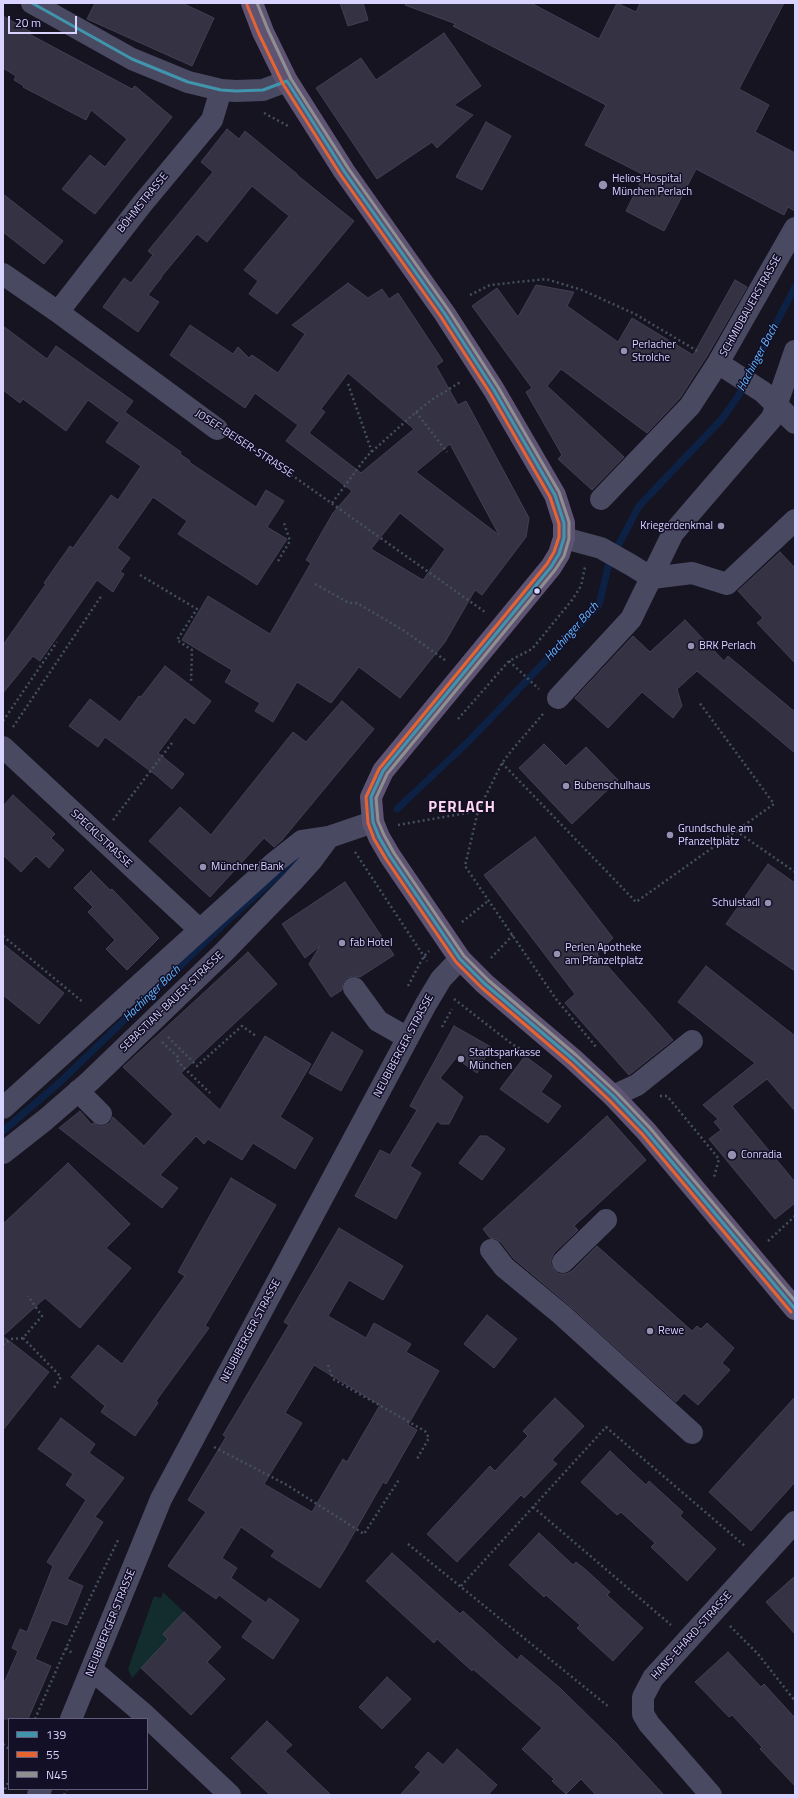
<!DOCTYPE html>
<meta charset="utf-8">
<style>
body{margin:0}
#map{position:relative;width:798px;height:1798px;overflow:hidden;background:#161421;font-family:"Titillium Web",sans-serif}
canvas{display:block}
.frame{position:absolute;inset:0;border:4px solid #d9d4ff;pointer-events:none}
.legend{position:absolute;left:8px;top:1718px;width:140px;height:72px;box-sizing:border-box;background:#130f26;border:1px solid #625e7d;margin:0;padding:5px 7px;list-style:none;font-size:12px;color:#d9d4ff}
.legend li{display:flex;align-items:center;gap:8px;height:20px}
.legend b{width:20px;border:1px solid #625e7d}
.scale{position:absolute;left:8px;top:16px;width:69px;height:18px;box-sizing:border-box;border:2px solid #d9d4ff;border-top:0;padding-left:5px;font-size:12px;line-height:14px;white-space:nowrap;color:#d9d4ff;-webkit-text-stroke:3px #130f26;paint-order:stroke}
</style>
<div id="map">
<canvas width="798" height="1798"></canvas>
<div class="frame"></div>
<ul class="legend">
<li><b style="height:5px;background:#4094ac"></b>139</li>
<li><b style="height:5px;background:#e66432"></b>55</li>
<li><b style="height:5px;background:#8f8f8f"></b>N45</li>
</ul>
<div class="scale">20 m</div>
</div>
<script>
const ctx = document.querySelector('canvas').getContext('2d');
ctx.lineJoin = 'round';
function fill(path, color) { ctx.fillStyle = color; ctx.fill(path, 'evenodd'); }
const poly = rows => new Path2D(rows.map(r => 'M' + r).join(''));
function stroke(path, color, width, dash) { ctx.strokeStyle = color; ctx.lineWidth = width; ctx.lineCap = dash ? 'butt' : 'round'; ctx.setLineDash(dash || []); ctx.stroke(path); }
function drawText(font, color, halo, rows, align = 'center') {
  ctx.font = font + ' "Titillium Web",sans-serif'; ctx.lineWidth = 3; ctx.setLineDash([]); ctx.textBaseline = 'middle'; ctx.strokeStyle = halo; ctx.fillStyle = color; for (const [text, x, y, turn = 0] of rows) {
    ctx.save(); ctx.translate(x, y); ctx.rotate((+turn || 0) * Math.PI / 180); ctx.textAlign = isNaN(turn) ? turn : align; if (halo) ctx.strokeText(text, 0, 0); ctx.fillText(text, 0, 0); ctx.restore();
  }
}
fill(poly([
 [163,1592,184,1612,168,1639,132,1678,128,1669,154,1596,161,1598]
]), '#132c2d');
stroke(poly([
 [397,809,468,742,599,605,609,563,639,506,722,419,739,395,795,287],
 [3,1131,59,1083,226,922,300,856]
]), '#0d2144', 7);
const building = poly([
 [95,3,182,3,214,18,192,66,87,19,95,3],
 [340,3,363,3,368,20,348,26,340,3],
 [406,3,531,3,599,39,617,3,636,12,640,3,784,3,739,89,769,105,755,132,795,153,795,211,788,207,784,215,696,169,664,231,626,211,644,175,585,145,606,105,453,26,456,24,405,5,406,3],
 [3,16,31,32,29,34,132,89,135,86,172,117,95,214,62,189,90,155,105,167,127,139,91,110,86,120,23,87,24,86,14,80,16,76,3,68,3,16],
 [444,33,481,86,454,105,473,115,437,148,432,142,377,179,316,88,361,58,376,80,444,33],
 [486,122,511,136,482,190,456,177,486,122],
 [227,129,239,139,245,131,297,174,297,175,354,221,277,314,249,294,258,281,244,270,289,216,252,186,207,242,197,234,161,277,162,277,148,295,159,302,138,332,103,307,124,278,131,283,153,255,148,251,213,172,201,162,227,129],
 [3,194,63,241,44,264,3,232,3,194],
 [735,280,747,287,707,356,680,398,647,433,561,369,547,386,624,457,592,490,558,459,562,455,526,392,532,388,472,306,497,288,518,317,536,285,574,292,567,306,618,342,632,318,693,355,735,280],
 [348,283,368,298,382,289,389,299,398,293,443,361,436,366,458,405,466,401,529,518,526,537,482,595,475,590,445,642,400,698,359,667,331,703,297,682,273,722,255,711,260,703,225,682,232,670,182,640,208,596,270,634,311,563,306,560,333,513,352,491,286,441,298,425,255,393,245,408,170,355,190,325,233,354,238,347,249,358,252,355,278,373,305,334,292,325,348,283],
 [348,373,414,429,361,473,309,433,325,412,321,409,348,373],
 [450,444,499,535,416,472,450,444],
 [400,513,445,549,423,580,371,549,400,513],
 [3,326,47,359,56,346,133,401,118,422,88,400,66,431,23,399,20,403,3,390,3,326],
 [126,413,181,452,180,454,190,461,189,462,256,507,266,490,284,501,267,527,287,539,257,585,178,534,187,521,153,497,117,548,130,558,120,572,124,574,113,592,97,580,40,661,33,656,3,693,3,645,46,584,44,583,70,546,73,548,111,495,118,500,141,466,106,442,126,413],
 [780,552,795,568,795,663,757,623,763,618,738,591,780,552],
 [685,620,724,661,728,656,795,712,795,753,697,671,677,689,682,706,673,718,642,692,608,728,575,698,633,636,650,652,685,620],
 [165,666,211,701,194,724,185,717,158,753,184,774,172,789,157,776,105,737,98,747,69,726,90,699,120,722,139,696,141,697,165,666],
 [342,701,374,729,282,840,274,847,264,838,210,897,149,841,180,807,211,835,293,732,306,742,342,701],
 [544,744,566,766,586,747,618,780,572,824,519,768,544,744],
 [13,795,55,834,51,838,64,850,49,868,36,856,21,872,3,855,3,806,13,795],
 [535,837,613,938,597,954,673,1040,629,1075,565,1003,575,994,484,875,535,837],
 [768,864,795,883,795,971,726,924,768,864],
 [91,871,110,890,112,889,159,938,127,970,106,949,115,940,88,912,93,907,74,888,91,871],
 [345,882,394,955,360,977,353,976,347,978,343,983,342,990,331,997,309,964,320,946,305,958,282,924,345,882],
 [3,944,64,993,39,1024,3,995,3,944],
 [248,952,277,984,181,1073,220,1110,265,1036,311,1064,280,1117,313,1138,295,1169,253,1143,242,1160,208,1139,204,1144,196,1136,160,1175,178,1188,162,1208,59,1128,80,1111,92,1125,93,1123,98,1126,104,1126,110,1123,113,1117,144,1146,173,1114,123,1067,248,952],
 [706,966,795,1036,795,1111,767,1079,732,1106,795,1182,795,1203,775,1219,709,1139,721,1130,714,1122,718,1119,703,1105,755,1063,678,1002,706,966],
 [454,1026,491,1047,477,1073,456,1058,440,1078,463,1097,449,1124,441,1124,437,1121,410,1166,421,1173,396,1219,355,1196,380,1150,390,1155,417,1110,410,1106,454,1026],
 [332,1032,363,1051,341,1091,309,1073,332,1032],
 [525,1056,552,1076,541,1092,561,1106,548,1123,500,1089,525,1056],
 [607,1116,646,1160,574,1226,578,1230,554,1253,551,1259,551,1265,554,1270,559,1274,566,1274,572,1271,597,1246,692,1331,697,1326,701,1329,707,1323,734,1348,722,1363,730,1370,698,1405,684,1393,676,1402,570,1306,513,1258,501,1242,496,1239,490,1238,483,1229,607,1116],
 [480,1136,487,1136,505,1149,482,1180,459,1163,480,1136],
 [68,1163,130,1224,106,1248,131,1268,80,1328,45,1298,3,1336,3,1224,68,1163],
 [231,1178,276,1205,205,1326,209,1328,156,1401,158,1403,135,1436,101,1412,105,1406,71,1377,98,1345,122,1364,185,1276,178,1272,231,1178],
 [339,1228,403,1266,383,1300,349,1280,328,1316,366,1338,374,1323,411,1344,406,1352,439,1371,408,1425,417,1430,386,1484,383,1482,343,1552,320,1588,271,1556,275,1551,241,1527,222,1558,237,1568,231,1578,266,1603,269,1598,299,1620,273,1659,242,1637,253,1621,219,1595,216,1599,168,1566,206,1512,188,1500,226,1437,223,1435,289,1325,284,1322,339,1228],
 [314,1365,380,1405,347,1462,343,1459,312,1512,264,1484,302,1423,285,1413,314,1365],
 [487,1315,517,1339,494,1368,464,1344,487,1315],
 [3,1336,49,1372,3,1430,3,1336],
 [795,1397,795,1482,751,1531,709,1492,795,1397],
 [555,1398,584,1426,552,1460,557,1464,524,1498,521,1495,457,1562,427,1534,490,1466,495,1471,528,1436,523,1431,555,1398],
 [61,1418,95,1444,89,1453,124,1478,95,1517,103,1522,67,1579,83,1586,67,1625,52,1620,35,1659,51,1666,28,1719,3,1719,3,1685,18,1651,12,1648,20,1629,27,1632,53,1566,47,1562,86,1500,66,1485,73,1474,38,1449,61,1418],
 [610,1451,646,1485,649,1481,683,1512,680,1516,716,1549,687,1581,651,1547,655,1543,621,1512,617,1515,581,1482,610,1451],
 [539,1533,573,1565,576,1562,586,1570,610,1592,607,1595,643,1628,613,1661,577,1628,580,1625,546,1595,544,1597,509,1565,539,1533],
 [392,1553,460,1614,463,1611,517,1660,521,1655,561,1689,616,1743,664,1795,596,1795,581,1779,566,1794,552,1781,554,1779,522,1749,542,1728,473,1669,472,1671,437,1639,434,1643,366,1581,392,1553],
 [795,1576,795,1634,766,1602,795,1576],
 [184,1612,221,1647,207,1662,225,1679,191,1715,141,1668,168,1639,163,1634,184,1612],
 [728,1652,761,1687,764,1684,795,1718,795,1786,760,1749,762,1747,732,1715,729,1717,695,1682,728,1652],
 [387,1677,411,1699,382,1729,359,1707,387,1677],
 [267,1721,292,1745,285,1751,331,1795,270,1795,231,1758,267,1721],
 [457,1749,497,1785,488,1795,400,1795,421,1772,415,1767,428,1752,443,1765,457,1749]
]);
fill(building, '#343243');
stroke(building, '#433f54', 1);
stroke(poly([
 [264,113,288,126],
 [470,295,490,285,546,279,582,290,635,314,699,352],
 [348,384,372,452],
 [416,412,447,452],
 [238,437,485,612],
 [332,503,367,456,416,412,433,399,462,381],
 [278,561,290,541,284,523],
 [140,575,197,609,177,640,192,650,191,682],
 [315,584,349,603,357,603,403,630,445,660],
 [509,661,539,689],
 [543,714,512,750,502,763,478,811,465,866,556,999,597,1048],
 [458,719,509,661,532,649,572,600,581,586,585,567],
 [3,721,57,642],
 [13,727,102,595],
 [502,763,636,902,774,804,699,702],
 [113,820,172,743],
 [398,825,478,811],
 [736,831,795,872],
 [355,852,427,961],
 [462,922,488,901],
 [3,936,84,1003],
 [491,958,513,935],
 [408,986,424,956,429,951],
 [454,999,512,1044,531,1055],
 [442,1027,452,1009],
 [168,1037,197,1066,242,1026,256,1036],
 [162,1042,178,1057,178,1062,210,1093],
 [660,1096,667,1096,719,1159,714,1177],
 [768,1241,795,1216],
 [23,1338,61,1377,54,1388],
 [3,1345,11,1339,23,1338,42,1316,28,1296],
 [328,1365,333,1379,425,1431,429,1438,417,1459],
 [214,1447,287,1485,364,1534,400,1478],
 [533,1507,671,1625],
 [408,1544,609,1707],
 [461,1586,606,1427,745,1546],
 [730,1626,758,1654,795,1701],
 [66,1648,73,1654],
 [35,1719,66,1648,119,1538],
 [3,1744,9,1749],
 [3,1794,9,1780],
 [64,1795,67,1789]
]), '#44505f', 2.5, [2, 3]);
stroke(poly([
 [32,3,132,59,188,82,221,90,236,91,263,90,287,81],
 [3,274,58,312,217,429],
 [58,312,142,204,212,120,221,90],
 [718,363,763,392,795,423],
 [601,499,690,406,718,363,795,228],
 [564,538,601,548,631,565,652,578,692,573,727,584,795,520],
 [558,698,631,619,673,533,772,418,795,351],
 [3,747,200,930],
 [354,988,378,1021,408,1038],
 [78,1091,101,1114],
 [613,1096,637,1085,692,1041],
 [3,1108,274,863,302,841,329,837,373,822],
 [3,1153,45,1120,90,1081,224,952,293,881,312,860,329,837],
 [491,1250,504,1267,562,1315,692,1433],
 [563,1262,606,1220],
 [92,1670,145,1715,230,1795],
 [71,1719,161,1499,426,1004,441,979,460,959],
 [38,1795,41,1789],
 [711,1795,649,1724,643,1714,643,1697,653,1678,795,1522]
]), '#4a4962', 22);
stroke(poly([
 [252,3,263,32,287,81,344,171,445,314,494,390,555,495,564,523,564,538,559,554,551,567,383,771,371,797,373,822,379,837,390,856,460,959,485,984,573,1059,613,1096,646,1131,795,1309]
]), '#5e5373', 22);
stroke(poly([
 [32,3,132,59,188,82,221,90,236,91,263,90,287,81],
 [287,81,344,171,445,314,494,390,555,495,564,523,564,538,559,554,551,567,383,771,371,797,373,822,379,837,390,856,460,959,485,984,573,1059,613,1096,646,1131,795,1309]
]), '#4094ac', 3);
stroke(poly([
 [247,5,259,34,283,84,340,174,441,317,490,393,550,497,559,524,559,537,554,552,547,564,379,769,366,797,368,823,374,839,386,859,456,962,482,988,570,1063,609,1100,642,1134,791,1312]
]), '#e66432', 3);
stroke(poly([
 [257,3,268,30,291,79,348,168,449,311,498,387,559,492,569,522,569,539,564,556,555,570,387,774,376,798,378,821,384,835,394,853,464,956,488,980,576,1055,617,1093,650,1128,795,1301]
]), '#8f8f8f', 3);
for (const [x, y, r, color] of [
 [603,185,5,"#9591b1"],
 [624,351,4,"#9591b1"],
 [721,526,4,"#9591b1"],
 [537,591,3.5,"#d9d4ff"],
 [691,646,4,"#9591b1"],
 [566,786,4,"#9591b1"],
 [670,835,4,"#9591b1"],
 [203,867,4,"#9591b1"],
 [768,903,4,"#9591b1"],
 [342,943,4,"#9591b1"],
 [557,954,4,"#9591b1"],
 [461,1059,4,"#9591b1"],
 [732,1155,5,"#9591b1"],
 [650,1331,4,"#9591b1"]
]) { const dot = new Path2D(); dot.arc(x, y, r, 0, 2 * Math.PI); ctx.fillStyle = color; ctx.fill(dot); stroke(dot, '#130f26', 1.5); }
drawText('11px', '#d9d4ff', '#130f26', [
 ["Helios Hospital",612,179],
 ["München Perlach",612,192],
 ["Perlacher",632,345],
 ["Strolche",632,358],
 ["Kriegerdenkmal",713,526,"right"],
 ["BRK Perlach",699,646],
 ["Bubenschulhaus",574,786],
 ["Grundschule am",678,829],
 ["Pfanzeltplatz",678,842],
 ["Münchner Bank",211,867],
 ["Schulstadl",760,903,"right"],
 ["fab Hotel",350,943],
 ["Perlen Apotheke",565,948],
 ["am Pfanzeltplatz",565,961],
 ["Stadtsparkasse",469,1053],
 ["München",469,1066],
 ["Conradia",741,1155],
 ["Rewe",658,1331]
], 'left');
drawText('11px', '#d9d4ff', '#130f26', [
 ["BÖHMSTRASSE",143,203,-51],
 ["SCHMIDBAUERSTRASSE",751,306,-61],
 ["JOSEF-BEISER-STRASSE",244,444,33],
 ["SPECKLSTRASSE",101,839,43],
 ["SEBASTIAN-BAUER-STRASSE",172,1002,-44],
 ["NEUBIBERGER STRASSE",404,1046,-62],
 ["NEUBIBERGER STRASSE",251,1331,-62],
 ["NEUBIBERGER STRASSE",111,1623,-68],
 ["HANS-EHARD-STRASSE",692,1636,-48]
]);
drawText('italic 12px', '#62b6ff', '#130f26', [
 ["Hachinger Bach",758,358,-62],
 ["Hachinger Bach",572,632,-48],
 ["Hachinger Bach",152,994,-44]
]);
ctx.letterSpacing = '1px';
drawText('bold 15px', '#ffd6f0', '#130f26', [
 ["PERLACH",462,808]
]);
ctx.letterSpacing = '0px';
</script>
